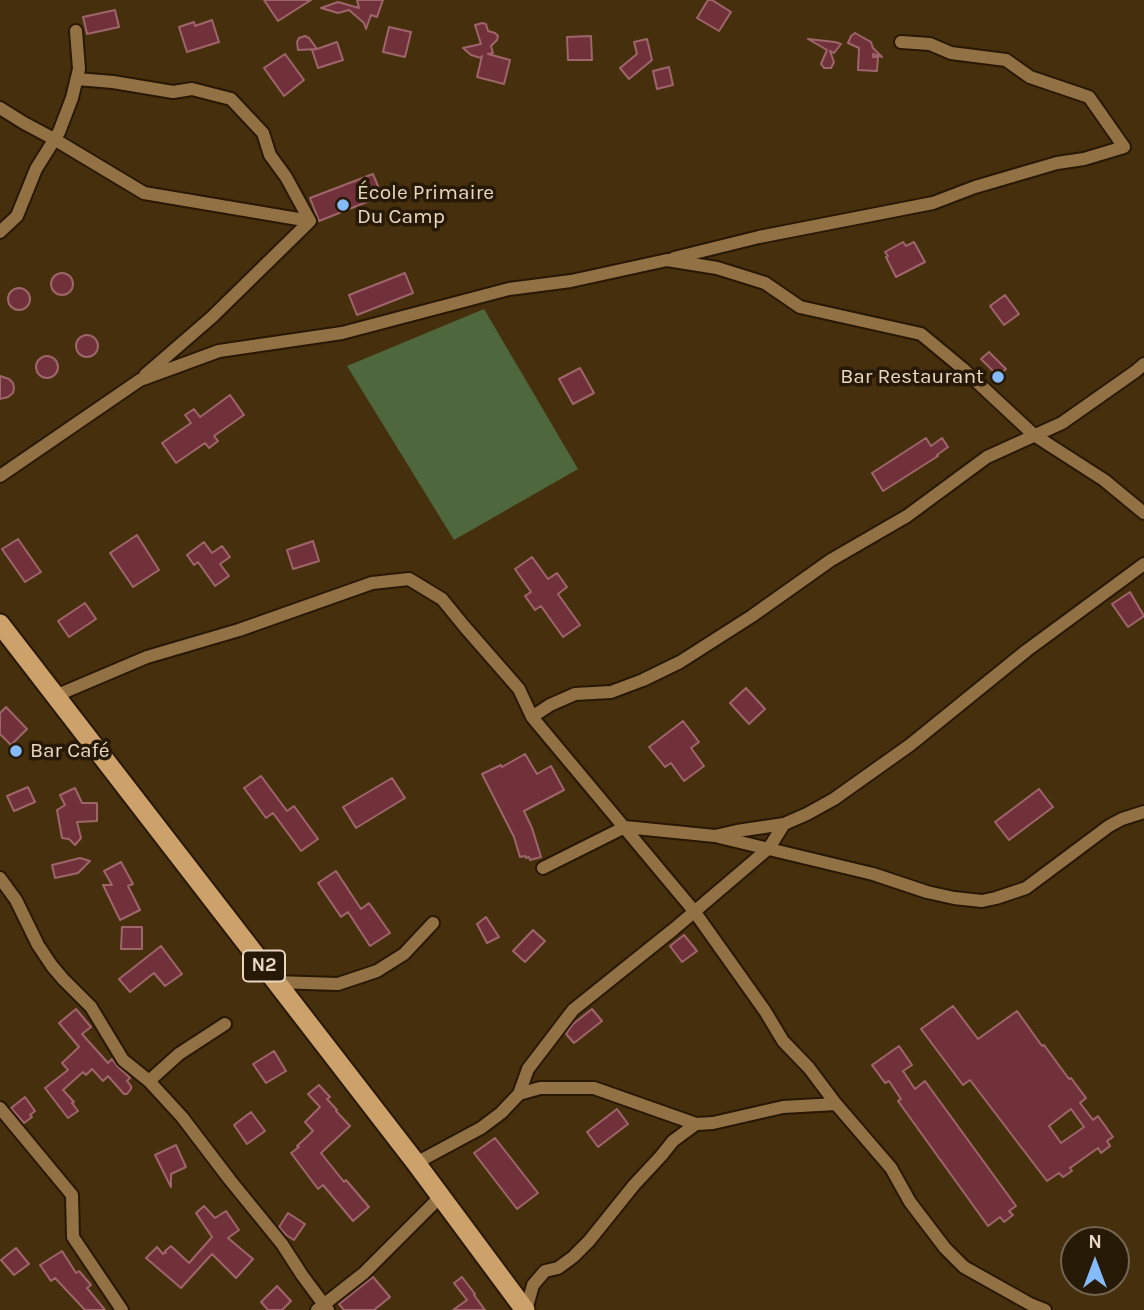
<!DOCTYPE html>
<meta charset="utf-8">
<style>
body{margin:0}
#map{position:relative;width:1144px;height:1310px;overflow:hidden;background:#462f0c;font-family:Karla,sans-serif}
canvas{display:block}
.north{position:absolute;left:1060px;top:1226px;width:70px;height:70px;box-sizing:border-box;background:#261906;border:2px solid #746551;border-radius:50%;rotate:0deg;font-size:19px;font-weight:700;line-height:28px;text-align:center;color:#ead7c1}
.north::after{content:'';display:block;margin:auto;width:24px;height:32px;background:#85bbfb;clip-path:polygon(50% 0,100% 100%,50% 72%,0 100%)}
</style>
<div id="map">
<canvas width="1144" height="1310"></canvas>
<div class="north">N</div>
</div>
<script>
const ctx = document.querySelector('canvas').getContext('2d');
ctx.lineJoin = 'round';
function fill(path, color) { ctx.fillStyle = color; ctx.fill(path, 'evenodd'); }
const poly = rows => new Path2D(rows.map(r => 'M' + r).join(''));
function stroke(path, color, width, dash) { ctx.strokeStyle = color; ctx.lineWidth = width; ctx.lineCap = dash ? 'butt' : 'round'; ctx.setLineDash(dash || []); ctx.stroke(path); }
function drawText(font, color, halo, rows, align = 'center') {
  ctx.font = font + ' Karla,sans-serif'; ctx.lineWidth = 7; ctx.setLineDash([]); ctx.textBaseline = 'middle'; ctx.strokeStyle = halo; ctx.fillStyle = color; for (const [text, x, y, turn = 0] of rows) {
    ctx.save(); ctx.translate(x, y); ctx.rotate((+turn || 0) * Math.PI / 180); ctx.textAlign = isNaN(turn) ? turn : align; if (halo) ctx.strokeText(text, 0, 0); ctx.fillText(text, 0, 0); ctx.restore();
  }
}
fill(poly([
 [484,309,578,469,454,540,347,366]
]), '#4e673c');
const building = poly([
 [264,0,311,0,278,21,264,0],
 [357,0,383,0,377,17,371,15,366,29,364,23,349,10,338,13,321,8,338,2,359,8,357,0],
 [708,0,712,0,731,12,719,31,697,18,708,0],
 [115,10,119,27,87,34,83,17,115,10],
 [212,20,219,42,187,52,179,27,194,22,195,26,212,20],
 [482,23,486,24,488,31,495,33,498,36,497,40,491,46,493,53,488,54,510,60,504,84,477,77,482,56,481,58,471,55,463,48,481,44,475,25,482,23],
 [389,27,411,32,405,57,383,52,389,27],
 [855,33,871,42,873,48,882,57,873,54,873,57,878,57,877,71,858,70,859,48,848,43,851,36,855,33],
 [305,36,309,38,317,49,337,42,343,60,318,68,312,50,317,49,298,50,297,42,299,38,305,36],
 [591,36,592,60,568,60,567,37,591,36],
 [647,39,652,60,629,79,620,68,637,54,634,42,647,39],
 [808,39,835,42,841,44,834,53,830,51,834,62,831,68,824,68,821,64,827,50,808,39],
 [285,54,304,80,284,96,264,68,285,54],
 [669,67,673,85,657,89,653,71,669,67],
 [373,174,382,196,319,221,310,198,373,174],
 [903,242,906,246,914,242,925,262,896,277,886,257,888,256,885,252,903,242],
 [405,273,413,293,357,315,349,295,405,273],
 '51 284a11 11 0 1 1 22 0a11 11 0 1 1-22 0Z',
 '8 299a11 11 0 1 1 22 0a11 11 0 1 1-22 0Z',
 [1005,295,1019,314,1004,325,990,306,1005,295],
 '76 346a11 11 0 1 1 22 0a11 11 0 1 1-22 0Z',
 [989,352,1006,369,998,376,981,359,989,352],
 '36 367a11 11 0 1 1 22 0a11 11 0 1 1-22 0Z',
 [580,368,594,393,573,404,559,379,580,368],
 [0,376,9,379,13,383,14,388,13,393,8,397,0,399,0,376],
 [230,395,244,415,214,436,218,441,209,448,205,443,176,463,162,443,191,423,185,415,194,409,200,417,230,395],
 [926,438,931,446,942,438,948,447,937,455,938,456,883,491,872,473,926,438],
 [137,535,159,570,133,587,110,553,137,535],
 [18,539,41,572,25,582,2,549,18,539],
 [313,541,319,561,293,569,287,550,313,541],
 [204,542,212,553,222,546,230,557,220,564,229,576,215,586,198,562,194,565,187,555,204,542],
 [532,557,548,579,557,573,567,587,558,594,580,625,563,637,541,606,535,610,525,596,531,592,515,569,532,557],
 [1130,592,1144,616,1128,627,1112,604,1130,592],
 [85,603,96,619,69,637,58,621,85,603],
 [746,688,765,709,749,724,730,703,746,688],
 [6,707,27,729,11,745,0,734,0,713,6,707],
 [683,721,699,742,691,748,704,766,684,781,671,763,665,767,649,747,683,721],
 [525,754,537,774,551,766,564,790,524,811,532,828,541,857,530,860,529,857,526,858,525,856,520,857,514,837,482,774,501,765,502,767,525,754],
 [261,776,287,811,294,806,318,839,301,851,273,813,266,818,244,788,261,776],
 [392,778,405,798,356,828,343,807,392,778],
 [28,787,35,802,14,811,7,796,28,787],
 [75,788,82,803,97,803,97,821,77,822,81,838,75,845,69,839,62,838,57,810,65,805,60,795,75,788],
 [1039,789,1053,807,1009,840,995,822,1039,789],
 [80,858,90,861,78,873,55,878,52,865,80,858],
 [121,862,133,884,128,886,140,910,120,920,103,885,112,885,104,871,121,862],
 [336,871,361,909,369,903,390,933,370,946,348,912,341,917,318,883,336,871],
 [486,917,499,937,487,943,477,924,486,917],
 [122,927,142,927,142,949,121,949,122,927],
 [533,930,545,941,525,962,513,951,533,930],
 [684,935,697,951,682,962,670,946,684,935],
 [161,946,182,974,165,986,154,973,130,992,119,979,161,946],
 [953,1006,978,1039,1017,1011,1042,1046,1044,1045,1069,1079,1071,1078,1086,1098,1080,1103,1093,1120,1098,1116,1113,1137,1107,1141,1110,1146,1101,1153,1098,1148,1070,1168,1072,1171,1063,1177,1059,1173,1047,1181,970,1080,963,1085,921,1029,953,1006],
 [1071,1109,1084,1127,1061,1143,1049,1126,1071,1109],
 [76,1009,91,1027,82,1034,108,1063,112,1059,117,1066,126,1074,130,1078,127,1081,131,1086,131,1089,127,1094,124,1094,108,1076,103,1081,92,1069,86,1075,83,1072,63,1090,74,1102,72,1103,78,1111,68,1118,45,1088,68,1070,62,1063,79,1047,59,1023,76,1009],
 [592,1009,602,1021,574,1043,566,1034,573,1024,592,1009],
 [899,1046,912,1065,903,1071,915,1089,925,1081,1016,1206,1009,1211,1013,1215,1004,1222,1000,1217,988,1226,898,1101,901,1099,889,1081,885,1083,872,1065,899,1046],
 [274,1051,286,1071,266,1083,253,1064,274,1051],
 [319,1085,330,1097,327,1099,337,1110,336,1111,350,1126,321,1153,344,1182,346,1180,369,1207,353,1221,323,1185,318,1189,291,1153,299,1147,297,1146,313,1131,305,1122,320,1107,308,1094,319,1085],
 [25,1097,35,1111,30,1115,32,1117,24,1123,11,1108,25,1097],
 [617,1109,628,1124,598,1147,587,1132,617,1109],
 [251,1112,265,1131,247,1144,234,1125,251,1112],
 [495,1138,538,1193,517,1209,474,1153,495,1138],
 [176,1145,186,1167,171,1174,171,1187,155,1155,176,1145],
 [204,1206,215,1218,226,1211,239,1230,228,1238,253,1259,236,1278,212,1254,181,1288,146,1258,157,1247,163,1254,165,1252,166,1253,165,1251,171,1246,189,1263,212,1237,196,1213,204,1206],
 [288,1213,305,1224,294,1240,286,1235,279,1227,288,1213],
 [16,1248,29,1264,14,1275,1,1260,16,1248],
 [62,1251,76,1273,79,1271,91,1285,87,1288,105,1310,85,1310,55,1278,51,1281,40,1265,62,1251],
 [373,1277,390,1297,374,1310,344,1310,339,1304,373,1277],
 [462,1277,475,1294,474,1295,485,1310,453,1310,467,1300,454,1283,462,1277],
 [277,1286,291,1301,282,1310,268,1310,261,1302,277,1286]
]);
fill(building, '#71313a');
stroke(building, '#9e656b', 2);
const minor = poly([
 [79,80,77,79,113,82,173,92,192,89,231,99,263,133,270,155,286,177,310,221,212,317,145,375],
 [0,108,24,123,54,139,144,193,310,221],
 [0,232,17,216,36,169,59,132,72,98,79,69,76,31],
 [674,258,759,237,933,203,975,187,1057,163,1084,159,1124,147,1089,97,1030,77,1006,60,951,53,930,44,901,42],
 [0,476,140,380,219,351,342,333,509,289,571,281,667,260,717,268,765,283,800,307,921,334,962,368,1034,435,1104,480,1144,513],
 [55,696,147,657,239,630,372,583,409,579,442,599,464,626,519,689,532,717,694,911,765,1011,783,1041,809,1068,836,1104,891,1168,910,1202,945,1248,964,1267,1030,1304,1045,1310],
 [532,717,550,705,575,694,611,692,643,680,680,662,752,616,831,560,907,516,987,457,1062,423,1136,371,1144,364],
 [719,837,873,874,927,892,954,898,982,901,996,898,1026,888,1109,826,1122,819,1144,812],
 [543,868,625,827,715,836,737,831,784,824,807,814,834,799,910,745,1026,651,1144,564],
 [0,878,16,900,38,945,52,966,63,979,91,1007,123,1060,149,1081,182,1117,230,1180,282,1244,302,1275,328,1310],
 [275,982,338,984,377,971,404,954,433,923],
 [149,1081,179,1054,225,1024],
 [519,1094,540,1088,594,1088,696,1124,713,1123,783,1107,836,1104],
 [0,1108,72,1195,73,1237,122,1310],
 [416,1163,481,1128,501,1113,519,1094,528,1069,573,1010,674,929,769,848,784,824],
 [317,1310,364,1273,440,1197],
 [526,1310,533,1285,545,1271,558,1268,573,1257,589,1241,634,1185,661,1156,673,1141,696,1124]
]);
const trunk = poly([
 [0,624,416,1163,525,1310]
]);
stroke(minor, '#281802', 16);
stroke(trunk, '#281802', 23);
stroke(minor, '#927145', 12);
stroke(trunk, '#cda26a', 19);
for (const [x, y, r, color] of [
 [343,205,7,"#85bbfb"],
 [998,377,7,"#85bbfb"],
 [16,751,7,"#85bbfb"]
]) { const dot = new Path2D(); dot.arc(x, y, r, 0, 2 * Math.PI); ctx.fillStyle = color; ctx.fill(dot); stroke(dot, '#261906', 2.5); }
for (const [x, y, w] of [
 [264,966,42]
]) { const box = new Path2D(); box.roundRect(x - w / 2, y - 15.5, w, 31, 5); ctx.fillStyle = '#261906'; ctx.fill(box); stroke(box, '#ead7c1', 2); }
drawText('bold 19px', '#ead7c1', null, [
 ["N2",264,966]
]);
drawText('21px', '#ead7c1', '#261906', [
 ["École Primaire",357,193],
 ["Du Camp",357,217],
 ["Bar Restaurant",984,377,"right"],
 ["Bar Café",30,751]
], 'left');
</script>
